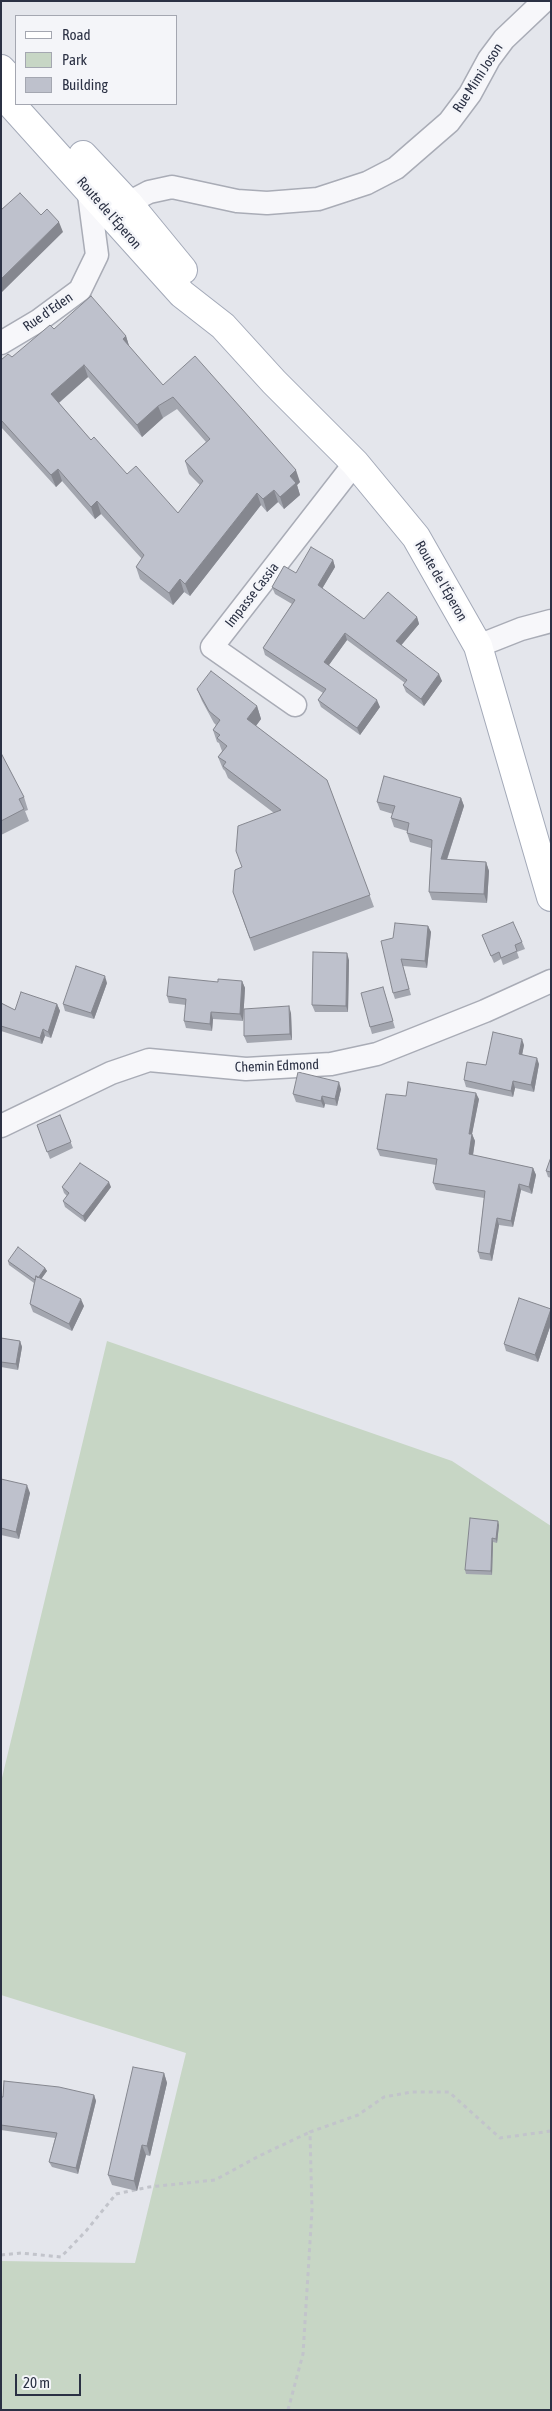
<!DOCTYPE html>
<meta charset="utf-8">
<style>
body{margin:0}
#map{position:relative;width:552px;height:2411px;overflow:hidden;background:#e4e6ec;font-family:"Asap Condensed",sans-serif}
canvas{display:block}
.frame{position:absolute;inset:0;border:2px solid #2b3144;pointer-events:none}
.legend{position:absolute;left:15px;top:15px;width:162px;height:90px;box-sizing:border-box;background:#f4f5f9;border:1px solid #a4a7b1;margin:0;padding:6px 9px;list-style:none;font-size:15px;color:#2b3144}
.legend li{display:flex;align-items:center;gap:10px;height:25px}
.legend b{width:25px;border:1px solid #a4a7b1}
.scale{position:absolute;left:15px;top:2374px;width:66px;height:22px;box-sizing:border-box;border:2px solid #2b3144;border-top:0;padding-left:6px;font-size:15px;line-height:18px;white-space:nowrap;color:#2b3144;-webkit-text-stroke:4px #f4f5f9;paint-order:stroke}
</style>
<div id="map">
<canvas width="552" height="2411"></canvas>
<div class="frame"></div>
<ul class="legend">
<li><b style="height:6px;background:#fff"></b>Road</li>
<li><b style="height:14px;background:#c7d6c5"></b>Park</li>
<li><b style="height:14px;background:#bec1cc"></b>Building</li>
</ul>
<div class="scale">20 m</div>
</div>
<script>
const ctx = document.querySelector('canvas').getContext('2d');
ctx.lineJoin = 'round';
function fill(path, color) { ctx.fillStyle = color; ctx.fill(path, 'evenodd'); }
const poly = rows => new Path2D(rows.map(r => 'M' + r).join(''));
function stroke(path, color, width, dash) { ctx.strokeStyle = color; ctx.lineWidth = width; ctx.lineCap = dash ? 'butt' : 'round'; ctx.setLineDash(dash || []); ctx.stroke(path); }
function drawText(font, color, halo, rows, align = 'center') {
  ctx.font = font + ' "Asap Condensed",sans-serif'; ctx.lineWidth = 5; ctx.setLineDash([]); ctx.textBaseline = 'middle'; ctx.strokeStyle = halo; ctx.fillStyle = color; for (const [text, x, y, turn = 0] of rows) {
    ctx.save(); ctx.translate(x, y); ctx.rotate((+turn || 0) * Math.PI / 180); ctx.textAlign = isNaN(turn) ? turn : align; if (halo) ctx.strokeText(text, 0, 0); ctx.fillText(text, 0, 0); ctx.restore();
  }
}
fill(poly([
 [107,1341,452,1461,551,1526,551,2410,1,2410,1,2261,135,2263,186,2053,1,1995,1,1782]
]), '#c7d6c5');
const minor = poly([
 [128,203,149,192,172,187,237,201,267,203,318,199,367,183,396,168,449,122,470,94,489,59,504,39,544,1],
 [1,343,38,321,80,290,97,255,88,187],
 [478,646,521,629,551,621],
 [295,705,212,647,355,463],
 [1,1126,111,1073,149,1060,246,1069,331,1064,377,1054,485,1011,551,981]
]);
const major = poly([
 [1,69,16,85],
 [1,93,182,294,223,326,274,382,355,463,416,537,478,646,551,897],
 [83,155,128,203,183,270]
]);
stroke(minor, '#a9acb6', 25);
stroke(major, '#a3a9b8', 30);
stroke(poly([
 [1,2255,21,2253,61,2257,86,2231,116,2194,149,2187,215,2180,259,2156,310,2132],
 [288,2410,303,2354,312,2210,310,2132,358,2115,384,2097,412,2092,449,2092,500,2138,551,2131]
]), '#c2c4cb', 3, [4, 4]);
stroke(minor, '#f7f7fa', 22);
stroke(major, '#fff', 28);
fill(poly([
 [54,329,126,336,129,346,163,385,300,482,297,485,300,495,284,509,278,502,267,512,261,505,190,596,184,592,173,605,140,579,136,567,142,559,101,514,95,519,62,481,56,487,1,427,1,360,12,357],
 [88,377,142,437,163,418,177,409,206,442,185,461,189,474,200,485,178,513,127,474,91,440,59,403],
 [333,560,335,567,322,589,364,619,417,617,419,624,401,645,442,681,424,706,406,692,403,685,405,683,347,640,329,665,380,707,360,735,321,707,318,700,323,693,265,655,263,648,292,604,275,594,272,587,296,573],
 [197,689,257,706,261,719,256,726,327,780,374,907,254,951,233,892,242,867,274,813,228,778,225,771,223,769,218,757,222,751,219,743,217,742,213,730,216,725,214,723,202,701],
 [1,753,24,797,28,810,25,811,29,821,1,835],
 [461,798,464,806,447,860,486,862,489,871,487,903,432,900,429,892,431,848,410,842,407,833,407,831,394,827,391,818,393,814,380,810,377,802],
 [428,926,431,932,427,968,403,966,411,995,395,999,393,993,393,938],
 [482,935,522,942,525,949,517,952,519,958,503,965,501,959,494,963],
 [349,960,348,1012,315,1012,312,1005],
 [242,981,245,988,243,1021,213,1019,212,1031,186,1028,184,1021,186,1005,169,1003,167,996,218,982],
 [107,983,94,1019,65,1011,63,1004],
 [383,987,395,1028,372,1034,370,1027],
 [1,1003,15,1010,57,1004,60,1011,51,1038,45,1036,42,1044,1,1031],
 [291,1013,292,1040,247,1043,244,1036],
 [524,1045,522,1054,539,1064,534,1092,515,1088,513,1097,466,1087,464,1080,486,1065],
 [341,1089,337,1106,325,1104,324,1108,296,1102,293,1094],
 [406,1096,479,1099,472,1134,475,1141,473,1155,533,1168,536,1175,532,1194,521,1190,513,1227,499,1225,492,1261,480,1259,478,1252,484,1198,436,1190,433,1183,436,1165,380,1156,377,1149],
 [60,1115,73,1148,50,1159,37,1125],
 [551,1157,551,1178,548,1177,546,1171],
 [62,1187,111,1187,85,1222,65,1207,63,1201,67,1196,64,1193],
 [8,1261,45,1268,47,1271,41,1279,84,1306,72,1331,33,1312,30,1304,34,1283,9,1265],
 [551,1309,551,1324,538,1362,506,1351,504,1344],
 [1,1338,20,1341,22,1347,18,1370,1,1367],
 [1,1479,30,1493,19,1539,1,1535],
 [499,1525,497,1543,493,1542,492,1575,466,1574,465,1570],
 [164,2073,167,2083,150,2156,146,2155,137,2191,112,2185,108,2175],
 [94,2095,96,2101,78,2174,52,2167,49,2162,55,2138,1,2130,1,2097]
]), '#a3a6af');
fill(poly([
 [59,222,63,232,1,293,1,279],
 [126,336,130,349,123,339],
 [84,365,88,377,55,406,51,394],
 [158,406,163,418,142,437,137,425],
 [58,469,62,481,56,487,51,475],
 [296,470,300,482,297,485,300,495,284,509,280,497,290,476],
 [274,490,278,502,267,512,263,499],
 [257,493,261,505,190,596,185,584],
 [97,501,101,514,95,519,91,507],
 [333,560,335,567,320,592,318,585],
 [180,579,184,592,173,605,169,593],
 [417,617,419,624,399,648,396,641],
 [345,633,347,640,326,669,324,662],
 [439,674,442,681,424,706,421,699],
 [377,700,380,707,360,735,357,728],
 [257,706,261,719,252,731,247,719],
 [461,798,464,806,444,868,441,859],
 [486,862,489,871,487,903,484,894],
 [428,926,431,932,427,968,425,961],
 [347,953,349,960,348,1012,346,1006],
 [105,976,107,983,94,1019,91,1013],
 [242,981,245,988,243,1021,240,1014],
 [57,1004,60,1011,51,1038,48,1032],
 [289,1006,291,1013,292,1040,290,1034],
 [211,1012,213,1019,212,1031,210,1024],
 [43,1029,45,1036,42,1044,40,1038],
 [522,1039,524,1045,521,1061,519,1054],
 [537,1058,539,1064,534,1092,531,1085],
 [513,1081,515,1088,513,1097,511,1091],
 [339,1082,341,1089,337,1106,335,1099],
 [476,1093,479,1099,472,1134,475,1141,472,1161,469,1154,469,1134],
 [322,1096,325,1104,324,1108,321,1101],
 [533,1168,536,1175,532,1194,529,1187],
 [109,1182,111,1187,85,1222,83,1216],
 [519,1184,521,1190,513,1227,511,1221],
 [497,1218,499,1225,492,1261,490,1254],
 [45,1268,47,1271,37,1285,36,1281],
 [81,1299,84,1306,72,1331,69,1324],
 [551,1309,551,1324,538,1362,535,1355],
 [20,1341,22,1347,18,1370,16,1364],
 [27,1485,30,1493,19,1539,16,1532],
 [498,1521,499,1525,497,1543,496,1539],
 [492,1538,493,1542,492,1575,491,1571],
 [164,2073,167,2083,150,2156,147,2146],
 [94,2095,96,2101,78,2174,76,2168],
 [142,2145,146,2155,137,2191,134,2181]
]), '#85878f');
const building = poly([
 [20,193,41,215,47,209,59,222,1,279,1,210,20,193],
 [91,296,126,336,123,339,163,385,195,356,296,470,290,476,296,483,280,497,274,490,263,499,257,493,185,584,180,579,169,593,136,567,144,555,97,501,91,507,58,469,51,475,1,420,1,360,8,354,12,357,50,325,54,329,91,296],
 [84,365,137,425,158,406,173,397,210,439,185,461,203,481,178,513,136,466,127,474,94,437,91,440,51,394,84,365],
 [311,547,333,560,318,585,364,619,388,592,417,617,396,641,439,674,421,699,403,685,407,680,345,633,324,662,377,700,357,728,318,700,326,689,263,648,295,600,272,587,284,566,296,573,311,547],
 [211,671,257,706,247,719,327,780,370,895,250,938,233,892,235,870,242,867,236,851,238,826,281,810,223,766,226,762,218,757,227,746,217,738,220,735,213,730,220,720,209,711,197,689,211,671],
 [1,753,24,797,19,799,24,809,1,821,1,753],
 [384,776,461,798,441,859,486,862,484,894,429,892,432,840,407,833,409,823,391,818,395,806,377,802,384,776],
 [513,922,522,942,515,945,517,951,501,958,499,952,491,956,482,935,513,922],
 [395,923,428,926,425,961,401,959,409,989,393,993,381,941,393,938,395,923],
 [313,952,347,953,346,1006,312,1005,313,952],
 [76,966,105,976,91,1013,63,1004,76,966],
 [169,977,218,982,218,979,242,981,240,1014,211,1012,210,1024,184,1021,186,999,167,996,169,977],
 [383,987,393,1021,370,1027,361,993,383,987],
 [21,992,57,1004,48,1032,43,1029,40,1038,1,1026,1,1003,15,1010,21,992],
 [289,1006,290,1034,244,1036,244,1009,289,1006],
 [493,1032,522,1039,519,1054,537,1058,531,1085,513,1081,511,1091,464,1080,467,1062,486,1065,493,1032],
 [298,1072,339,1082,335,1099,322,1096,321,1101,293,1094,298,1072],
 [408,1082,476,1093,469,1134,472,1134,469,1154,533,1168,529,1187,519,1184,511,1221,497,1218,490,1254,478,1252,485,1191,433,1183,437,1159,377,1149,386,1094,406,1096,408,1082],
 [60,1115,71,1142,47,1152,37,1125,60,1115],
 [551,1157,551,1172,546,1171,551,1157],
 [80,1163,109,1182,83,1216,63,1201,69,1193,62,1187,80,1163],
 [18,1247,45,1268,38,1278,36,1276,35,1280,8,1261,18,1247],
 [36,1276,81,1299,69,1324,30,1304,36,1276],
 [519,1298,551,1309,535,1355,504,1344,519,1298],
 [1,1338,20,1341,16,1364,1,1362,1,1338],
 [1,1479,27,1485,16,1532,1,1528,1,1479],
 [470,1518,498,1521,496,1539,492,1538,491,1571,465,1570,470,1518],
 [133,2067,164,2073,147,2146,142,2145,134,2181,108,2175,133,2067],
 [4,2081,59,2087,94,2095,76,2168,49,2162,57,2133,1,2125,1,2097,3,2097,4,2081]
]);
fill(building, '#bec1cc');
stroke(building, '#85878f', 1);
drawText('14px', '#2b3144', '#f4f5f9', [
 ["Rue Mimi Joson",478,78,-57],
 ["Route de l'Éperon",109,213,49],
 ["Rue d'Eden",48,312,-35],
 ["Route de l'Éperon",441,581,60],
 ["Impasse Cassia",252,595,-52],
 ["Chemin Edmond",277,1066,-2]
]);
</script>
